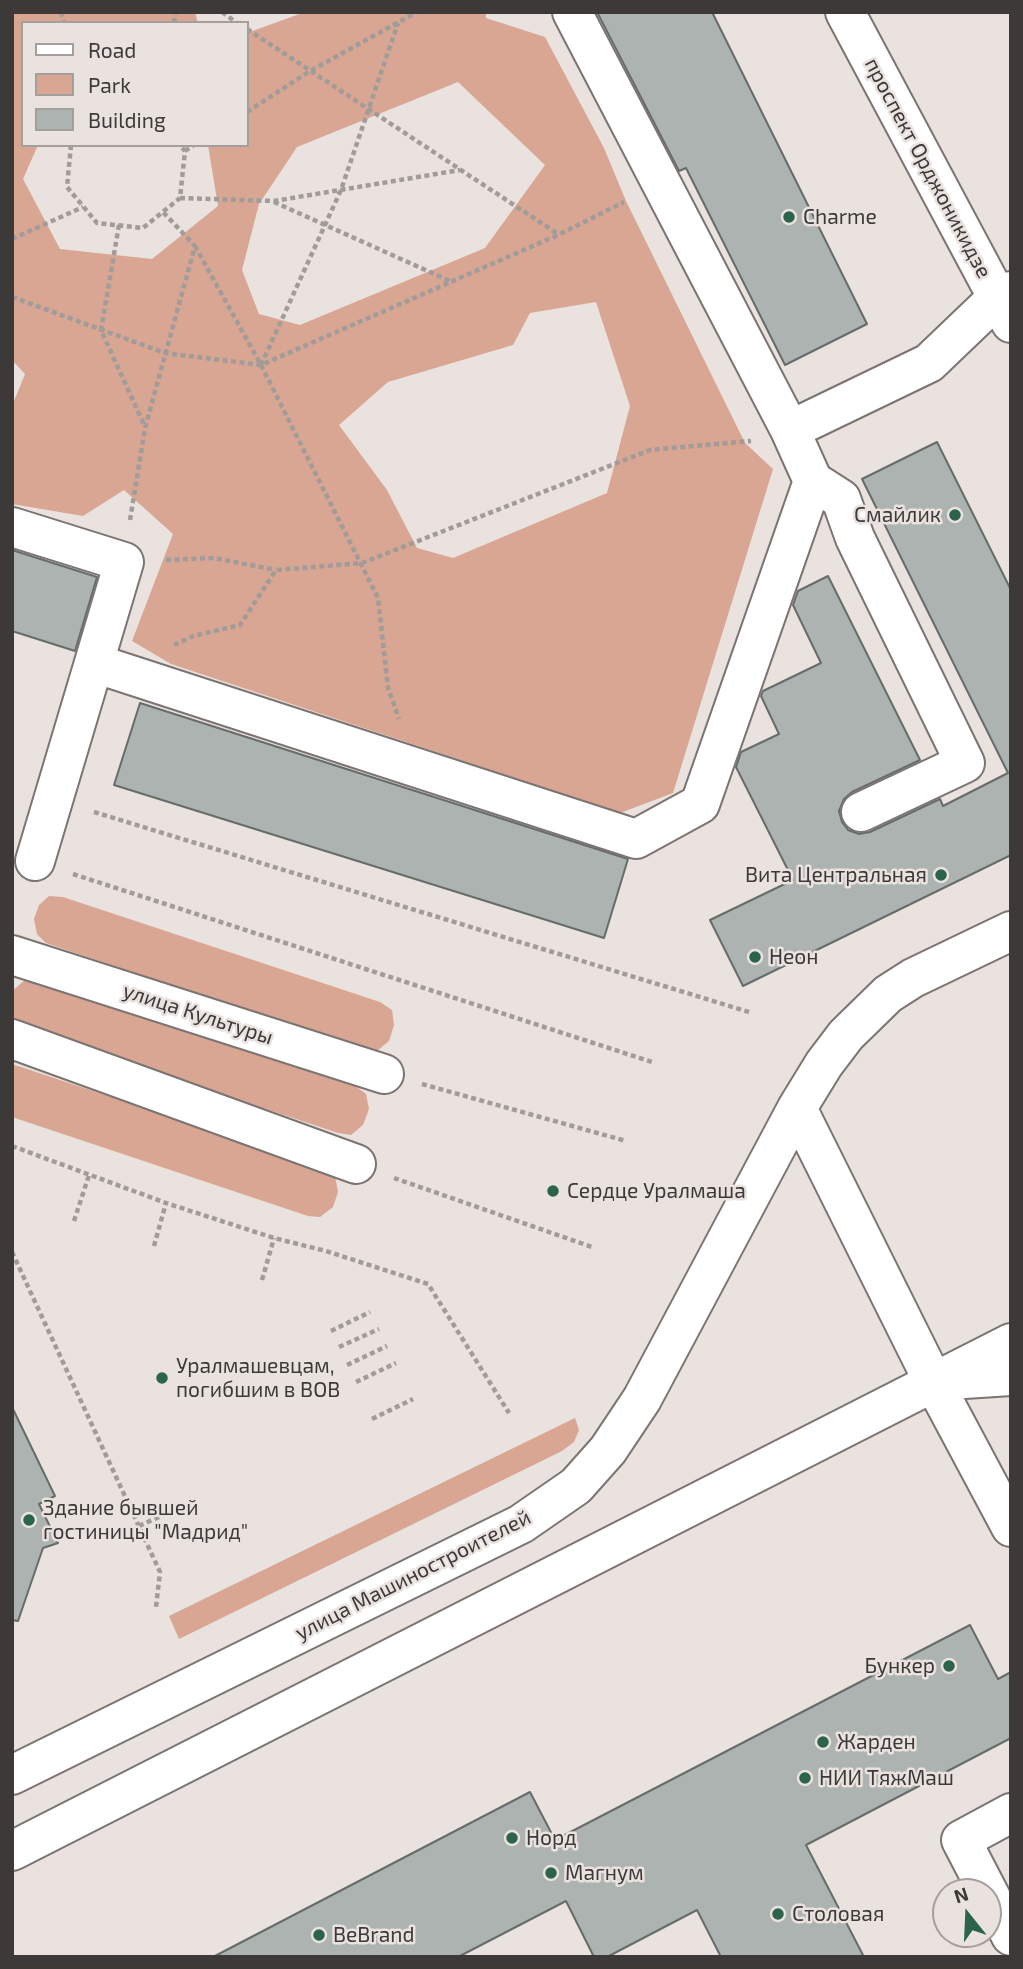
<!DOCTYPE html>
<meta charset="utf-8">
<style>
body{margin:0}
#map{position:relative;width:1023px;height:1969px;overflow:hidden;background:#eae2df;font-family:"Exo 2",sans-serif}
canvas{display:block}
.frame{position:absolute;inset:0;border:14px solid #3c3938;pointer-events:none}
.legend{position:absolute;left:21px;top:21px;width:228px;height:126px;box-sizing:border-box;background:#eae2df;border:2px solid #a49e9c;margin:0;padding:9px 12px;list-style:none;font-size:21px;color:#3c3938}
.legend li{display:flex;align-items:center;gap:14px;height:35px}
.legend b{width:35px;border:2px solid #a49e9c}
.north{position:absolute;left:932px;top:1878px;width:70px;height:70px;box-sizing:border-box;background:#eae2df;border:2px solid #a49e9c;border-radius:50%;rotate:342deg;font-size:19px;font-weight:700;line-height:28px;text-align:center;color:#3c3938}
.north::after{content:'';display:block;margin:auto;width:24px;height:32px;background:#2b634b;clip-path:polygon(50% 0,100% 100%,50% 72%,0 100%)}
</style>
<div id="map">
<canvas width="1023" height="1969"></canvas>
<div class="frame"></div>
<ul class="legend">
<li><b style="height:9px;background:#fff"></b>Road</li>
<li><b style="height:19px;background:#d8a692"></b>Park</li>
<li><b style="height:19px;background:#acb3b0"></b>Building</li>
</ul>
<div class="north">N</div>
</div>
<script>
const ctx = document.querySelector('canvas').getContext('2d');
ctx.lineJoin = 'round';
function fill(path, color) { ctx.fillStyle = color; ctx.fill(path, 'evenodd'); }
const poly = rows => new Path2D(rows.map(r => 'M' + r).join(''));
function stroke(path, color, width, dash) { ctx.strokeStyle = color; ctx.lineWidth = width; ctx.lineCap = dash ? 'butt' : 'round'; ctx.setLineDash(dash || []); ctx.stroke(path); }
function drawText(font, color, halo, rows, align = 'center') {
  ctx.font = font + ' "Exo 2",sans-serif'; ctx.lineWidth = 5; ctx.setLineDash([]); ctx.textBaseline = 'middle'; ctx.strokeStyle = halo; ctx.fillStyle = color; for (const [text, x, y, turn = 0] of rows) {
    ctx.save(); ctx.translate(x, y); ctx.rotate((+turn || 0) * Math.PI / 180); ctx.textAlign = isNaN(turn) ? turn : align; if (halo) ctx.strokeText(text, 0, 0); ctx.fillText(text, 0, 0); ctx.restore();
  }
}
fill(poly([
 [12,12,195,12,198,23,23,23,23,145,38,145,23,179,60,249,152,259,218,206,208,145,247,145,247,33,305,12,486,12,486,18,545,37,604,148,626,201,745,443,773,469,673,793,620,813,171,664,132,641,173,534,124,490,83,516,12,504,12,406,25,374,12,360],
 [458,82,545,165,485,248,300,325,259,314,242,270,259,204,297,147],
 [596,302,630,406,607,493,453,558,417,548,387,490,339,425,388,382,513,345,530,313],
 [49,896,63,897,380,1002,392,1010,394,1025,389,1041,377,1051,364,1050,46,943,37,934,34,919,39,905],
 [37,980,354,1085,366,1094,369,1109,363,1125,351,1135,338,1133,20,1027,12,1019,12,991,24,981],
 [12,1064,324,1168,335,1176,338,1192,333,1207,320,1217,308,1216,12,1117],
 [575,1418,579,1430,574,1442,562,1451,179,1639,169,1616]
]), '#d8a692');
const building = poly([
 [597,12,712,12,867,324,785,365,686,168,679,171,597,12],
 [937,442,1011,590,1011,855,743,986,710,920,793,880,736,767,741,752,779,734,761,696,763,691,821,663,793,605,798,591,828,576,920,760,852,792,844,799,839,811,842,822,848,830,859,834,870,832,940,799,943,806,1008,773,862,479,937,442],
 [12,550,97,577,75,651,12,631,12,550],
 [140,703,628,859,604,938,114,785,140,703],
 [12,1407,55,1496,39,1504,58,1543,43,1548,18,1621,12,1620,12,1407],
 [970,1625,998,1679,1011,1672,1011,1738,806,1845,864,1957,721,1957,697,1910,607,1957,594,1957,566,1901,458,1957,213,1957,530,1792,555,1840,970,1625]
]);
fill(building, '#acb3b0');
stroke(building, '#666c69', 2);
const minor = poly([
 [572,12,790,430,929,363,998,297,1011,291],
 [845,12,1011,323],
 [813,481,841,499,855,538,965,763,861,812],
 [12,527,124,562,35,861],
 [94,663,636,839,700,804,813,481,790,430],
 [12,955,384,1074],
 [12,1039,356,1164],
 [1011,1376,933,1381,1011,1527],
 [1011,1813,961,1840,1011,1936]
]);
const major = poly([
 [797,1108,933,1381],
 [12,1775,521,1524,576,1486,608,1450,642,1399,797,1108,824,1064,846,1035,888,994,913,978,1011,931],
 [12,1851,1011,1343]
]);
stroke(minor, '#7b7472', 42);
stroke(major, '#7b7472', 42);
stroke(poly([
 [61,12,64,23],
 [222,12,237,23],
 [174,23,176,12],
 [247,29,558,234],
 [247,112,310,71,417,12],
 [71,145,67,187,97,223,143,228,180,198,185,151,180,145],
 [185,151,194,145],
 [180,198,274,201,460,170],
 [274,202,450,281],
 [119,225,101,330,145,427],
 [12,239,83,207],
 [195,246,261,365,378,598,388,688,399,719],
 [12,297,165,353,261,365,558,235,624,202],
 [261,365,341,190,398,23],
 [130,520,145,428,195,246,163,212],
 [166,560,214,558,276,570],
 [174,645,193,636,240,625,276,570,362,563,650,450,751,441],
 [94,812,749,1012],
 [73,874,652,1062],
 [422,1084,626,1141],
 [12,1146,166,1203,274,1238,326,1251,428,1284,509,1413],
 [394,1178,592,1247],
 [74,1221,89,1175],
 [154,1246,166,1203],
 [12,1252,160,1572,156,1607],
 [262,1280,274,1238],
 [331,1331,370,1312],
 [339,1347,379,1329],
 [347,1365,387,1346],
 [356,1382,396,1363],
 [372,1419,413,1399],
 [139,1526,163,1515]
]), '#a19b99', 4.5, [5, 3.5]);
stroke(minor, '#fff', 38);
stroke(major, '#fff', 38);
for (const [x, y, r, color] of [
 [789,217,7,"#2b634b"],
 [955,515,7,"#2b634b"],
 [941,875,7,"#2b634b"],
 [755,957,7,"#2b634b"],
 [553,1191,7,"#2b634b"],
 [162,1378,7,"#2b634b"],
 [29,1520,7,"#2b634b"],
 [949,1666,7,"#2b634b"],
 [823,1742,7,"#2b634b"],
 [805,1778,7,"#2b634b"],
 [512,1838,7,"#2b634b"],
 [551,1873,7,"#2b634b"],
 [778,1914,7,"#2b634b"],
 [319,1935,7,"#2b634b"]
]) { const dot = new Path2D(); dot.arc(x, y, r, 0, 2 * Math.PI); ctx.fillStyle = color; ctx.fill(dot); stroke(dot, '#eae2df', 2.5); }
drawText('21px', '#3c3938', '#eae2df', [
 ["проспект Орджоникидзе",928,168,62],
 ["улица Культуры",198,1014,18],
 ["улица Машиностроителей",413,1575,-27]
]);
drawText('21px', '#3c3938', '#eae2df', [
 ["Charme",803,217],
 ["Смайлик",941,515,"right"],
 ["Вита Центральная",927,875,"right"],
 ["Неон",769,957],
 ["Сердце Уралмаша",567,1191],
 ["Уралмашевцам,",176,1366],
 ["погибшим в ВОВ",176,1390],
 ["Здание бывшей",43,1508],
 ["гостиницы \"Мадрид\"",43,1532],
 ["Бункер",935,1666,"right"],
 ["Жарден",837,1742],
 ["НИИ ТяжМаш",819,1778],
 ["Норд",526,1838],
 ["Магнум",565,1873],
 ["Столовая",792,1914],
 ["BeBrand",333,1935]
], 'left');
</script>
